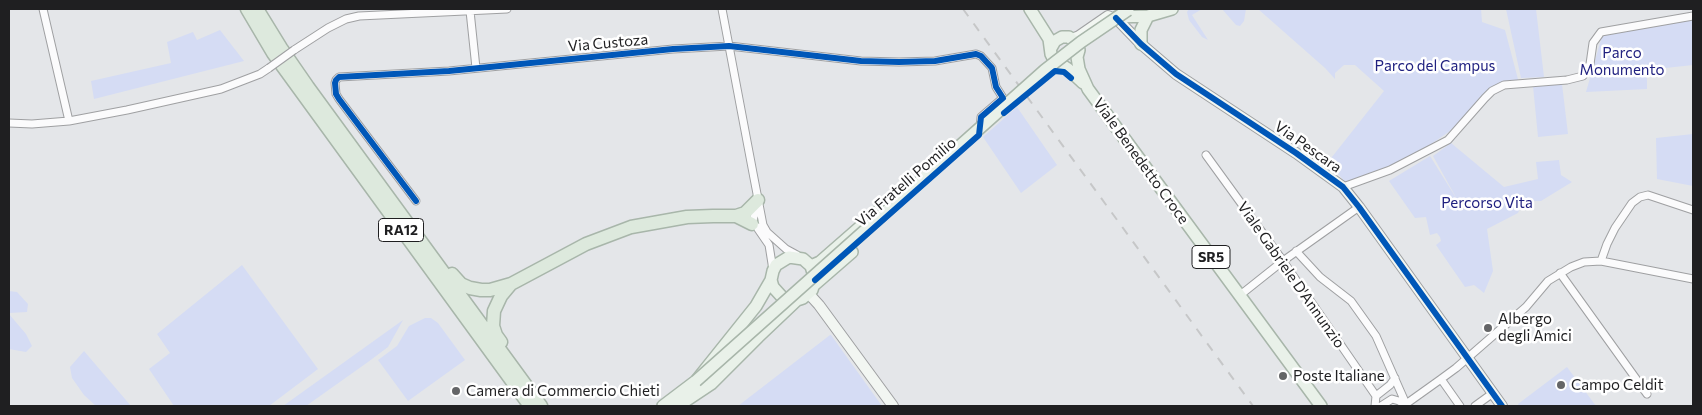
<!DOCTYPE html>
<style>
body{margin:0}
#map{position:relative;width:1702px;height:415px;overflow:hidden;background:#e4e6e9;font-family:Commissioner,sans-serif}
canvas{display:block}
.frame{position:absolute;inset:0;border:10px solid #1f1f21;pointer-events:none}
</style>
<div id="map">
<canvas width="1702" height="415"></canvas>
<div class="frame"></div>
</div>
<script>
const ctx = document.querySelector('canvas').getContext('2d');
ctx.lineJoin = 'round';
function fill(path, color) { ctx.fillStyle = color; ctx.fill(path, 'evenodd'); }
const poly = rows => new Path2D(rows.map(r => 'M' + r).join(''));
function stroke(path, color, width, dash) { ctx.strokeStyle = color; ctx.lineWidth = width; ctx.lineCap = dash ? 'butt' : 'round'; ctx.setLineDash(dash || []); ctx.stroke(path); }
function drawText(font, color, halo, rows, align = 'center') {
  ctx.font = font + ' Commissioner,sans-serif'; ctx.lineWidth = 5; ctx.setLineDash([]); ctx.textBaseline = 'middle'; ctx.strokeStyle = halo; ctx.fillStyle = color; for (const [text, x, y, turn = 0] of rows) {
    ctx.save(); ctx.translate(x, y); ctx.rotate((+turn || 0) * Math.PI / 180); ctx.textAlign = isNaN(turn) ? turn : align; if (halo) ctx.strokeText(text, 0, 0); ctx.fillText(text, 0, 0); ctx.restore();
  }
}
fill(poly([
 [1189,9,1202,9,1192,15,1208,40,1202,37,1189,20,1187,12],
 [1222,9,1246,9,1244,21,1240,26,1236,25],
 [1258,9,1481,9,1482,22,1505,30,1519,83,1504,85,1485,98,1450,131,1401,165,1346,183,1328,162,1384,91,1355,65,1344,65,1335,73,1335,79,1325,68],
 [1506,9,1536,9,1544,77,1521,78],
 [1693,17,1693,65,1647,70,1647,89,1586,92,1602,36],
 [220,30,244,61,94,99,91,81,171,63,167,42,193,32,197,40],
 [1562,84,1568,134,1538,137,1533,86],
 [1017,107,1057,165,1021,193,983,137],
 [1693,134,1693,186,1657,179,1656,138],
 [1451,143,1504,187,1538,179,1536,162,1559,160,1561,175,1572,182,1541,201,1523,201,1518,213,1487,229,1493,271,1484,293,1474,285,1465,287,1436,245,1441,241,1440,237,1437,233,1430,235,1426,217,1415,218,1389,181,1430,156,1458,201,1433,156],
 [242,265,318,369,269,406,174,406,149,369,170,353,157,334],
 [9,291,17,292,28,304,27,312,9,313],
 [9,314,26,334,32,346,26,352,9,349],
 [425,318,431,318,438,323,465,360,408,401,378,360,397,346,409,326],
 [403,320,388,347,368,362,306,406,283,406],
 [831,335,882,406,738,406,830,335],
 [84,351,131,406,96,406,84,395,72,378,70,367],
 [1567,367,1596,406,1519,406,1518,404]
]), '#d5dcf4');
const street = poly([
 [43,9,69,121],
 [722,9,753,173,763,225,767,232],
 [470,11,476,68],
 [294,50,328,28,346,19,359,16,507,9],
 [9,123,32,124,69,121,127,110,221,89,260,74,269,68],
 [1206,155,1283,261,1376,396,1375,406],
 [1343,187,1390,170,1448,140,1485,98,1492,91,1504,85,1567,80,1583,76,1590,64,1593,43,1601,32,1693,16],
 [416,201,339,99,336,94,335,83,336,80,339,77,449,71,673,49,729,46,861,61,899,62,935,61,976,54,981,56,992,68,996,87,1003,98,981,117,980,129],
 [752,224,767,232,786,249,797,255],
 [752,224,758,202],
 [758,229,769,245,773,270],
 [1296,251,1320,277,1351,301,1376,336,1406,404],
 [1601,261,1607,244,1615,228,1632,203,1640,197,1648,195,1693,210],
 [1560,273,1647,394],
 [1239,296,1283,261,1359,207],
 [1441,379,1456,368,1526,307,1548,281,1571,267,1584,262,1601,261,1693,279],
 [1376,396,1390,385,1395,378],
 [1406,404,1441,379,1460,406],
 [1381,406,1392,399,1399,401,1407,406],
 [1475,406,1493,393]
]);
const secondary = poly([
 [1116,18,1141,44,1176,74,1296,153,1343,187,1359,207,1502,406],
 [1072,39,1079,36,1108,16,1114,19,1120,14],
 [809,294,819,305,893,406]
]);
const primary = poly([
 [1030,9,1049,39,1051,54,1054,60,1068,69,1083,83],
 [1117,17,1148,16,1172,9],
 [1141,44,1141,30,1148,16],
 [1051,48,1055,41,1062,37,1069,37,1076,43,1079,50,1077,57,1079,69,1088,89,1321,406],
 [811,266,820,262,883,207],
 [814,285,852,252],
 [663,406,696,381,756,306,771,280],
 [678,406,711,384,758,337,797,300,803,298,812,290,815,280,811,266,803,259,789,257,776,265,773,271,771,280,773,287,783,298,797,300]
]);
const highway = poly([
 [247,9,273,53,530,406],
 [257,9,281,48,308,87,541,406],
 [736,216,745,213,758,200],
 [452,274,461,284,470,288,481,290,490,290,511,284,586,244,631,227,687,217,713,216,736,216,752,224],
 [501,342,496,335,493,326,494,311,501,296,511,284]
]);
stroke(street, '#9fa0a2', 9);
stroke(secondary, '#9fa0a2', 12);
stroke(primary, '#a8b6aa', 14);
stroke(highway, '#a8b6aa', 15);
stroke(street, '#fbfbfc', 7);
stroke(secondary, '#f2f6f2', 10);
stroke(primary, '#e9f1e9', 11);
stroke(highway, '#dde9dd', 12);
stroke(poly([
 [963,9,1253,406]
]), '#c6c7c8', 2, [9, 9]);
const streetBridge = poly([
 [269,68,294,50]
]);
const primaryBridge = poly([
 [696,381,1045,70,1081,42,1128,10]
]);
stroke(streetBridge, '#9fa0a2', 9, []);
stroke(primaryBridge, '#a8b6aa', 14, []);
stroke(streetBridge, '#fbfbfc', 7);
stroke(primaryBridge, '#e9f1e9', 11);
stroke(poly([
 [1116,18,1141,44,1176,74,1296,153,1343,187,1359,207,1502,406],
 [1004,113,1055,71,1064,72,1071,78],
 [416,201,339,99,336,94,335,83,336,80,339,77,449,71,673,49,729,46,861,61,899,62,935,61,976,54,981,56,992,68,996,87,1003,98,981,117,979,135,815,280]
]), '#0057b8', 6);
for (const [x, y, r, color] of [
 [1488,328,5,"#646567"],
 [1283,376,5,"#646567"],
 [1561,385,5,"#646567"],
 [456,391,5,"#646567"]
]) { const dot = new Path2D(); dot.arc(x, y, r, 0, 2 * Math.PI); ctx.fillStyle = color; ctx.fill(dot); stroke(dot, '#fff', 2); }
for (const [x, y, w] of [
 [401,230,45],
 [1211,257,38]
]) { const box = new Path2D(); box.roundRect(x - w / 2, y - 11.5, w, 23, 4); ctx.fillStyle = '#fff'; ctx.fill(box); stroke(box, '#1f1f21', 1); }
drawText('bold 14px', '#1f1f21', null, [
 ["RA12",401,230],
 ["SR5",1211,257]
]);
drawText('15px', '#1f1f21', '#fff', [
 ["Via Custoza",608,43,-5],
 ["Via Pescara",1308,147,35],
 ["Viale Benedetto Croce",1141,161,54],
 ["Via Fratelli Pomilio",906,182,-41],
 ["Viale Gabriele D'Annunzio",1291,275,55]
]);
drawText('15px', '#202180', '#fff', [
 ["Parco",1622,53],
 ["Monumento",1622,70],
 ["Parco del Campus",1435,66],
 ["Percorso Vita",1487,203]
]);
drawText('15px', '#1f1f21', '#fff', [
 ["Albergo",1498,319],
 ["degli Amici",1498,336],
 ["Poste Italiane",1293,376],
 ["Campo Celdit",1571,385],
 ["Camera di Commercio Chieti",466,391]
], 'left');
</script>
